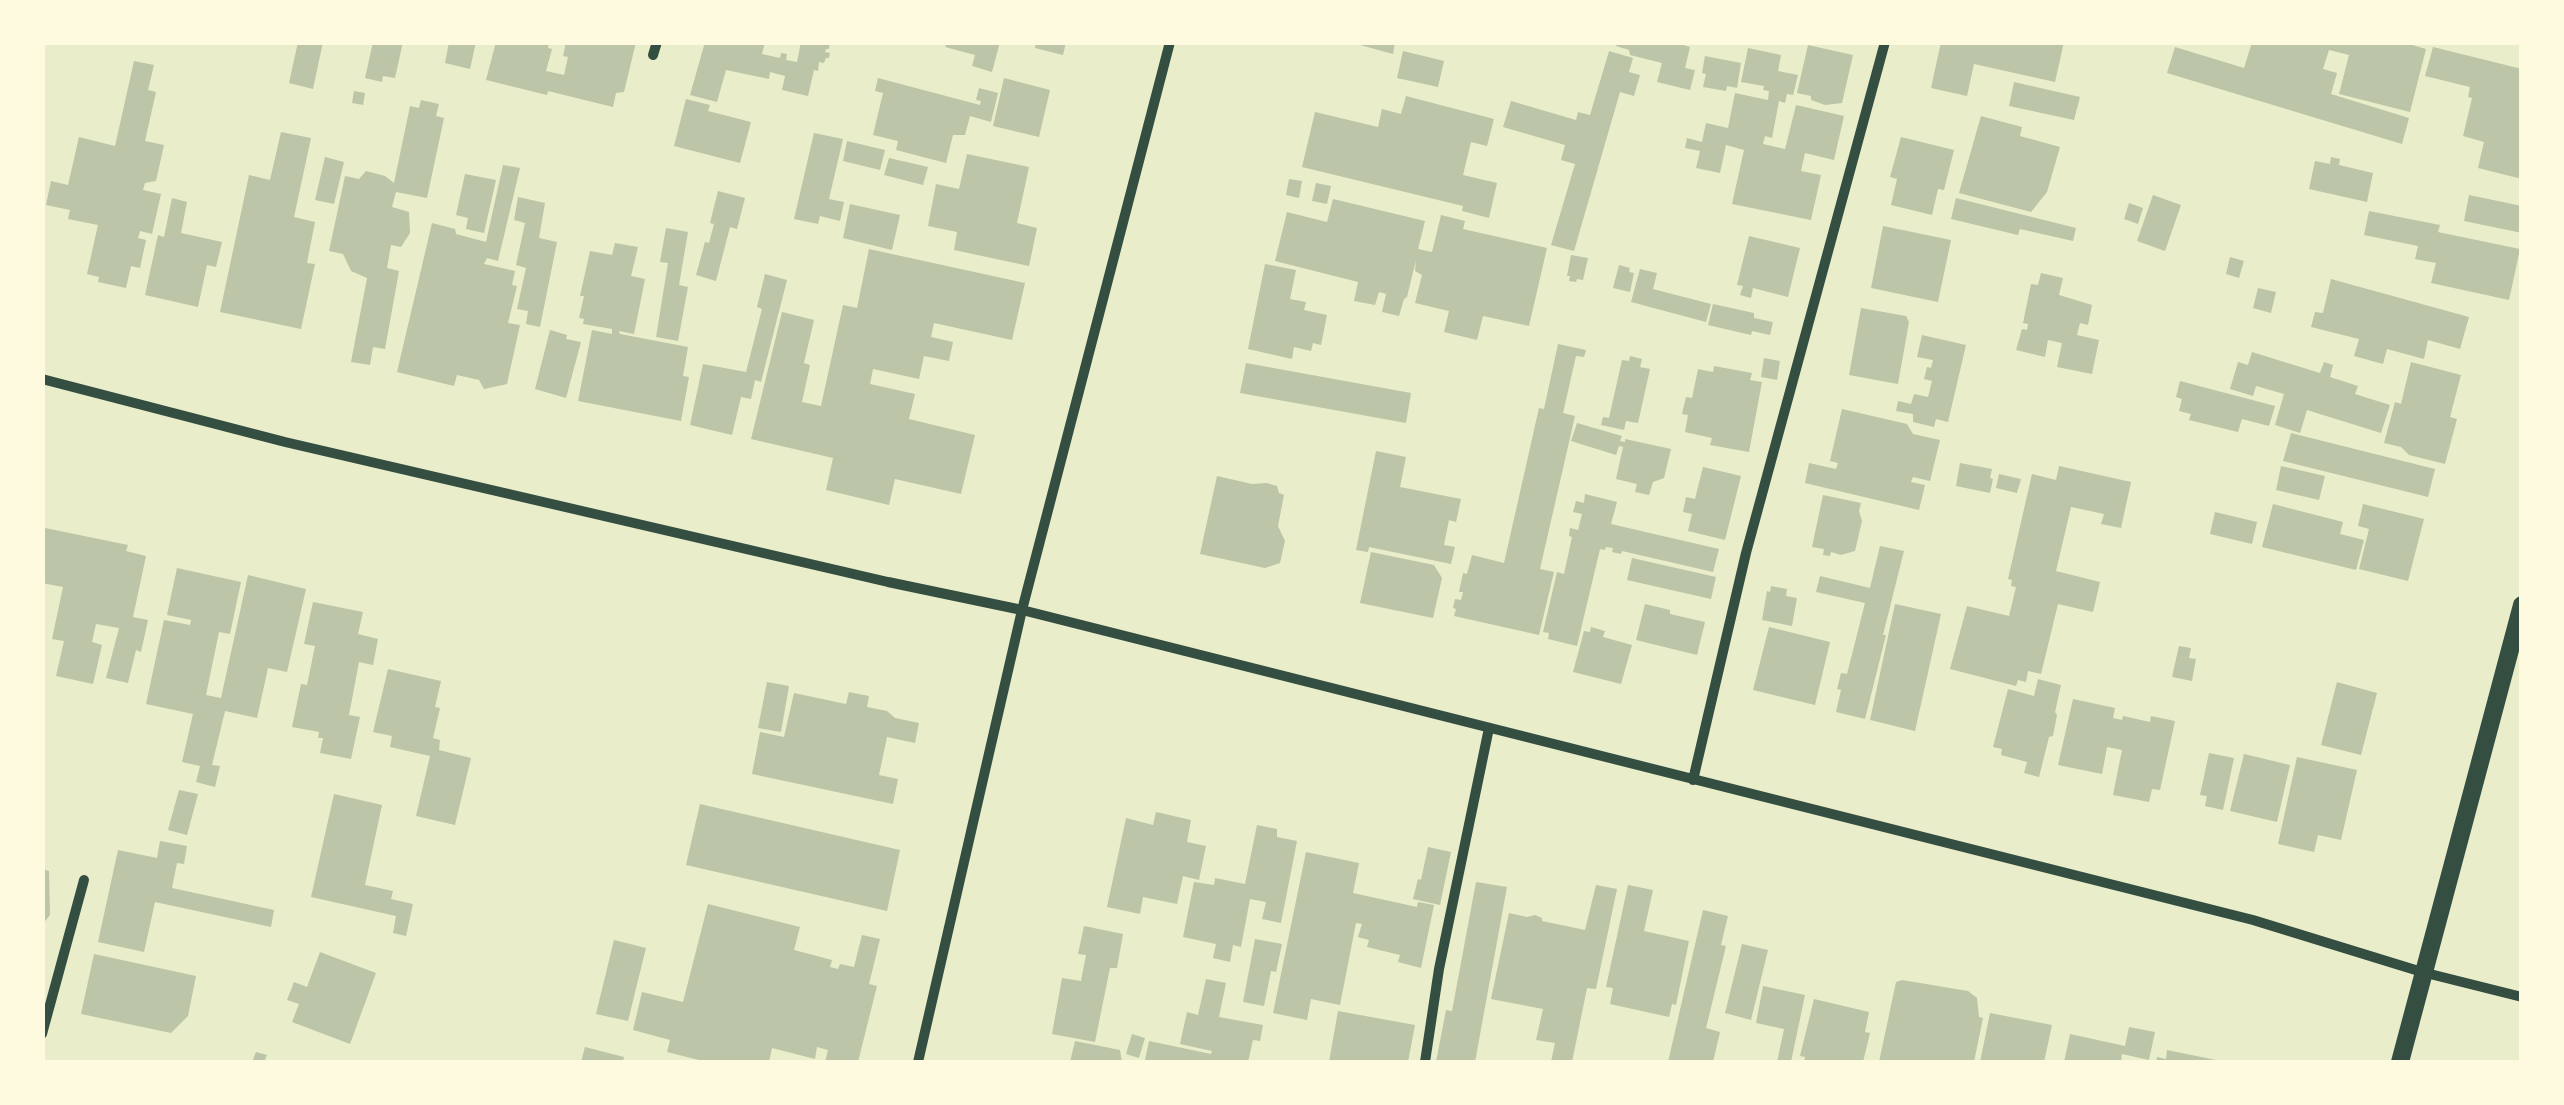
<!DOCTYPE html>
<style>
body{margin:0}
#map{position:relative;width:2564px;height:1105px;overflow:hidden;background:#e9edc9;font-family:Helvetica,sans-serif}
canvas{display:block}
.frame{position:absolute;inset:0;border:45px solid #fefae0;pointer-events:none}
</style>
<div id="map">
<canvas width="2564" height="1105"></canvas>
<div class="frame"></div>
</div>
<script>
const ctx = document.querySelector('canvas').getContext('2d');
ctx.lineJoin = 'round';
function fill(path, color) { ctx.fillStyle = color; ctx.fill(path, 'evenodd'); }
const poly = rows => new Path2D(rows.map(r => 'M' + r).join(''));
function stroke(path, color, width, dash) { ctx.strokeStyle = color; ctx.lineWidth = width; ctx.lineCap = dash ? 'butt' : 'round'; ctx.setLineDash(dash || []); ctx.stroke(path); }
fill(poly([
 [298,42,323,42,313,89,289,83],
 [373,42,403,42,395,78,383,76,382,82,365,78],
 [449,42,476,42,470,69,445,63],
 [496,42,549,42,548,48,552,49,546,71,564,75,568,57,563,56,566,42,636,42,624,92,616,93,613,107,548,91,547,95,486,80],
 [705,42,765,42,762,54,780,58,781,53,787,54,786,60,797,62,801,42,830,42,829,49,826,49,825,52,830,53,829,58,826,58,824,63,819,62,818,71,814,70,808,96,782,90,785,76,770,72,769,79,726,70,717,102,690,95],
 [947,42,1000,42,992,72,972,66,975,55,945,47],
 [1036,42,1066,42,1063,55,1035,48],
 [1349,42,1395,42,1393,54],
 [1617,42,1673,42,1690,47,1685,68,1695,70,1690,90,1657,82,1662,63,1630,55,1629,50,1616,46],
 [1941,42,2064,42,2055,82,1974,64,1967,96,1931,88],
 [2252,42,2402,42,2426,49,2410,112,2339,94,2349,55,2329,50,2323,69,2337,73,2331,94,2409,118,2402,144,2167,73,2175,47,2244,68],
 [1808,45,1853,55,1842,103,1825,105,1811,100,1811,96,1797,93],
 [2433,47,2522,69,2522,179,2478,168,2484,142,2463,136,2472,98,2468,97,2470,87,2425,76],
 [1748,48,1781,55,1778,71,1798,75,1793,95,1787,94,1785,103,1779,101,1772,138,1765,136,1763,144,1785,149,1796,105,1844,116,1834,160,1805,153,1801,171,1821,175,1811,220,1732,204,1744,150,1726,145,1720,173,1696,168,1700,151,1685,148,1687,138,1702,142,1706,123,1728,128,1735,93,1768,100,1769,91,1763,90,1764,86,1741,82],
 [1403,51,1444,61,1438,87,1397,78],
 [1609,51,1633,58,1629,72,1640,75,1634,96,1620,92,1574,251,1551,245,1575,164,1561,160,1565,145,1503,127,1511,101,1576,120,1578,112,1590,115],
 [1705,56,1741,63,1737,88,1727,86,1726,91,1703,87,1706,74,1702,73],
 [134,61,154,65,148,90,156,92,145,141,164,145,156,181,145,183,143,190,161,194,152,234,140,231,138,238,146,240,140,268,131,266,126,288,98,282,99,277,87,274,98,225,68,219,70,210,46,205,51,181,68,185,79,137,115,146],
 [878,78,980,105,981,101,976,100,979,88,998,93,991,122,970,116,965,135,953,135,946,163,896,150,898,141,873,135,883,93,875,91],
 [1004,78,1050,90,1039,137,993,126],
 [2014,82,2080,97,2074,120,2009,106],
 [354,91,365,93,363,105,352,103],
 [1406,96,1494,119,1487,146,1471,142,1463,175,1497,183,1489,218,1462,211,1463,206,1302,167,1315,112,1378,127,1382,109,1401,114],
 [686,99,710,105,708,111,751,122,740,163,674,146],
 [421,100,439,104,436,116,444,118,427,198,396,192,392,207,409,212,410,233,401,247,391,245,387,268,399,271,385,349,373,347,370,365,351,362,367,278,351,271,343,254,329,251,345,176,359,179,366,171,385,176,394,183,410,106,419,108],
 [1981,116,2022,127,2020,136,2060,147,2047,192,2031,212,1959,193],
 [281,132,311,138,294,217,315,222,307,263,315,264,301,329,220,312,249,175,270,180],
 [814,133,843,139,829,199,844,202,840,221,820,216,818,224,794,219],
 [1901,137,1954,150,1944,190,1938,189,1932,215,1891,205,1897,179,1890,177],
 [847,141,885,150,880,170,843,161],
 [967,154,1029,167,1017,223,1037,228,1029,266,954,250,957,232,928,226,936,184,959,189],
 [325,157,344,162,334,204,315,200],
 [2331,157,2340,159,2339,165,2373,173,2367,202,2309,189,2315,161,2330,164],
 [889,158,928,167,923,185,884,175],
 [503,165,520,168,498,261,487,258,484,264,515,271,512,285,517,286,508,323,520,325,507,384,484,389,479,380,457,375,454,386,397,372,432,223,455,229,456,234,486,242],
 [465,174,496,180,484,233,466,229,468,218,456,215],
 [1289,179,1302,181,1299,198,1286,195],
 [1316,183,1331,186,1327,204,1312,201],
 [718,191,745,198,737,229,730,227,716,281,696,275,705,242,709,243,714,224,710,223],
 [2153,195,2181,205,2165,251,2137,241],
 [2469,195,2522,206,2522,233,2464,221],
 [518,197,545,203,539,238,557,242,540,327,526,324,528,311,517,309,526,268,516,265,525,223,514,220],
 [172,198,187,202,181,233,222,242,216,267,207,265,198,307,145,295,158,235,164,237],
 [1956,198,2076,228,2073,241,2020,229,2018,235,1951,219],
 [1333,199,1425,221,1418,249,1432,252,1441,215,1465,221,1463,229,1547,248,1529,326,1483,316,1477,340,1444,332,1449,311,1415,303,1422,275,1415,271,1416,260,1407,297,1404,299,1399,316,1382,312,1386,294,1379,292,1375,305,1354,301,1358,282,1275,261,1287,212,1327,222],
 [2129,203,2143,208,2138,224,2124,219],
 [850,204,900,215,892,250,843,238],
 [2369,211,2440,225,2438,232,2520,249,2509,300,2431,283,2436,263,2415,259,2418,246,2364,235],
 [1883,226,1951,240,1938,302,1871,288],
 [666,228,688,232,679,285,688,287,678,341,656,337,668,263,660,262],
 [1749,236,1800,248,1788,297,1753,288,1751,298,1740,295,1743,286,1737,285],
 [615,243,638,247,631,276,645,279,634,334,619,331,620,334,688,347,683,376,689,377,681,421,578,401,592,330,612,334,612,329,583,324,584,319,579,318,584,296,580,296,590,251,612,255],
 [869,249,1025,283,1012,340,934,323,931,337,953,342,949,361,924,356,919,379,873,369,870,384,915,394,909,419,975,435,961,494,895,479,889,505,826,490,833,458,751,439,782,312,814,320,804,363,810,365,802,402,821,406,843,305,857,308],
 [1571,255,1588,258,1583,280,1577,279,1576,282,1569,281,1570,276,1567,276],
 [2230,257,2244,261,2239,278,2226,274],
 [1265,264,1296,270,1290,299,1306,302,1304,310,1327,315,1321,345,1313,343,1311,351,1294,347,1292,359,1248,349],
 [1619,265,1630,268,1629,272,1634,273,1630,292,1613,288],
 [1640,269,1657,273,1653,289,1711,304,1706,322,1631,302],
 [2041,273,2063,278,2059,295,2092,305,2088,325,2080,323,2077,335,2099,340,2092,374,2057,367,2062,343,2048,340,2045,357,2016,350,2022,329,2027,330,2028,324,2023,323,2031,284,2038,285],
 [765,274,787,280,761,382,755,380,751,399,741,397,732,435,690,425,703,364,746,372,762,309,757,307],
 [2331,279,2469,317,2460,349,2428,340,2424,359,2387,349,2383,364,2354,356,2359,339,2311,327,2315,312,2323,313],
 [2258,288,2276,292,2271,313,2253,308],
 [1713,304,1754,313,1754,318,1773,322,1770,335,1752,331,1751,335,1708,325],
 [1861,308,1906,316,1909,322,1898,384,1849,375],
 [550,330,567,335,566,339,581,342,566,398,535,389],
 [1922,335,1966,345,1948,422,1936,419,1934,427,1913,422,1913,414,1896,411,1898,401,1911,404,1914,394,1928,397,1932,381,1924,379,1927,367,1931,368,1933,360,1917,357],
 [1558,344,1586,350,1584,357,1576,356,1563,413,1575,416,1540,569,1554,572,1539,635,1454,616,1456,609,1453,608,1455,599,1461,600,1463,592,1459,592,1463,573,1467,574,1472,555,1504,563,1539,408,1544,409],
 [2252,352,2320,373,2324,362,2333,365,2330,377,2358,386,2355,394,2390,405,2381,433,2307,410,2300,433,2275,425,2284,394,2256,386,2253,396,2230,389,2238,362,2248,365],
 [1630,356,1642,359,1640,367,1650,369,1638,423,1626,421,1624,430,1601,425,1603,417,1609,418,1622,360,1629,361],
 [1764,358,1780,361,1777,380,1761,377],
 [2411,362,2461,375,2450,417,2457,419,2445,464,2409,455,2401,447,2384,443,2395,402,2401,404],
 [1246,363,1411,393,1406,423,1240,393],
 [1714,366,1752,373,1750,380,1762,382,1749,452,1710,445,1712,438,1685,432,1688,415,1682,414,1686,397,1692,398,1698,369,1713,372],
 [2180,381,2275,406,2269,426,2242,419,2238,432,2189,420,2191,414,2179,411,2182,399,2176,397],
 [1842,409,1907,424,1913,434,1940,440,1930,481,1913,477,1911,482,1925,485,1919,510,1805,483,1809,463,1836,469,1838,463,1830,461],
 [1577,423,1622,436,1620,441,1625,442,1625,439,1671,449,1664,478,1653,482,1649,495,1635,492,1637,484,1616,479,1623,447,1619,446,1616,455,1571,441],
 [2291,433,2435,469,2428,497,2283,461],
 [1376,451,1406,457,1400,487,1461,499,1456,522,1449,520,1444,545,1455,547,1451,564,1369,547,1368,552,1356,550],
 [1960,463,1992,469,1990,478,1993,479,1990,493,1956,486],
 [2059,466,2131,482,2121,528,2101,524,2104,514,2071,507,2056,571,2100,582,2093,612,2058,604,2041,674,2028,671,2026,682,2018,680,2016,686,1950,669,1967,606,2009,616,2016,587,2011,586,2012,580,2008,579,2032,474,2056,480],
 [2281,466,2325,476,2319,500,2276,490],
 [1703,467,1741,476,1725,540,1688,531,1692,514,1683,512,1686,497,1695,499],
 [1999,474,2021,479,2017,493,1996,488],
 [1217,476,1252,484,1266,483,1277,486,1279,493,1284,495,1278,526,1285,541,1280,563,1265,568,1200,554],
 [1585,494,1617,502,1611,524,1719,549,1713,572,1622,551,1621,554,1612,552,1613,548,1606,547,1605,550,1600,549,1577,646,1548,639,1549,633,1543,632,1557,572,1564,574,1572,537,1569,536,1570,528,1578,530,1582,514,1573,512,1576,501,1584,503],
 [1823,495,1861,503,1859,511,1862,521,1855,551,1841,555,1831,552,1830,556,1823,555,1824,549,1812,547],
 [2273,504,2343,522,2340,534,2364,540,2356,570,2262,547],
 [2363,504,2424,519,2408,581,2359,569,2369,529,2358,526],
 [2215,512,2257,522,2252,544,2210,534],
 [45,528,128,545,126,551,146,556,133,617,148,620,141,652,136,650,128,683,106,678,119,628,96,624,92,642,102,645,93,684,56,676,64,641,52,639,63,587,42,583,42,540],
 [1880,546,1904,551,1883,635,1886,635,1865,719,1836,712,1841,690,1837,689,1841,673,1847,674,1865,603,1816,592,1820,576,1870,588],
 [1371,552,1434,565,1442,578,1433,618,1360,603],
 [1632,558,1716,577,1711,599,1627,580],
 [177,568,241,582,230,634,219,632,206,695,221,698,248,575,306,589,287,672,268,668,257,718,225,711,212,765,220,766,215,787,196,782,200,766,182,762,193,714,146,704,164,620,190,625,191,620,167,615],
 [1771,586,1787,589,1786,596,1797,598,1792,626,1762,620,1767,591,1770,592],
 [313,602,363,612,358,634,378,639,373,665,359,662,349,715,360,717,351,759,320,753,323,738,318,738,319,732,292,727,301,684,307,685,315,646,304,644],
 [1645,604,1670,610,1670,614,1705,622,1697,655,1636,640],
 [1895,604,1941,614,1915,731,1870,720],
 [1591,627,1605,631,1603,637,1632,645,1621,684,1573,672,1584,631,1590,632],
 [1769,627,1830,642,1815,705,1753,690],
 [2179,646,2191,648,2189,658,2196,659,2192,681,2172,677],
 [388,669,441,681,435,707,440,708,433,738,440,740,439,750,471,758,455,825,416,816,430,756,390,747,392,736,373,732],
 [2038,679,2061,685,2055,712,2057,715,2053,736,2049,737,2039,777,2024,773,2027,762,2001,755,2002,749,1993,747,2008,689,2034,696],
 [767,682,789,686,781,732,758,728],
 [2337,682,2377,693,2361,755,2321,745],
 [849,692,869,696,867,707,887,711,895,718,919,723,915,743,887,737,879,775,898,779,893,804,752,774,760,732,784,737,794,693,846,704],
 [2073,699,2115,708,2113,718,2122,720,2123,716,2150,722,2151,716,2175,721,2160,790,2152,789,2149,802,2113,795,2122,750,2107,747,2102,774,2058,765],
 [2209,753,2234,758,2223,810,2205,806,2207,796,2200,795],
 [2244,754,2290,765,2277,822,2230,811],
 [2297,757,2357,770,2341,840,2318,835,2314,852,2278,844],
 [179,790,198,794,187,835,168,830],
 [334,794,382,805,365,885,393,891,391,899,413,904,406,936,393,933,396,916,311,897],
 [700,804,900,850,887,911,686,865],
 [1156,812,1191,820,1187,842,1206,846,1199,880,1183,876,1177,904,1143,897,1140,914,1107,907,1126,818,1153,825],
 [1257,825,1277,829,1277,837,1297,841,1281,923,1262,919,1266,902,1250,899,1241,947,1233,945,1230,962,1213,958,1216,944,1183,937,1194,882,1214,885,1215,878,1245,884],
 [160,841,187,846,184,864,177,863,172,888,274,910,271,927,155,902,144,952,98,942,118,850,157,858],
 [1428,847,1451,852,1440,905,1413,899,1418,879,1421,880],
 [1306,852,1359,863,1353,893,1417,907,1418,902,1434,905,1421,968,1398,962,1400,955,1367,947,1369,940,1358,937,1362,924,1356,923,1340,1005,1311,999,1307,1020,1273,1013],
 [42,869,49,871,50,915,42,925],
 [1476,882,1507,887,1475,1062,1436,1062,1446,1010,1452,1011],
 [1596,885,1617,889,1596,989,1587,988,1572,1062,1551,1062,1555,1043,1536,1040,1543,1009,1491,999,1509,913,1527,917,1535,915,1542,918,1542,921,1585,930],
 [1628,885,1653,890,1644,931,1689,941,1676,1005,1672,1004,1669,1017,1610,1004,1613,988,1606,987],
 [708,904,800,927,794,950,832,960,830,967,838,969,840,964,854,967,862,935,880,939,869,984,877,986,858,1062,825,1062,828,1050,817,1047,815,1059,772,1048,769,1062,707,1062,667,1052,670,1040,633,1030,642,992,683,1002],
 [1703,910,1728,916,1721,945,1726,946,1706,1028,1720,1032,1713,1062,1702,1061,1701,1062,1668,1062],
 [1084,926,1123,934,1117,968,1110,968,1095,1042,1052,1034,1062,978,1081,981,1086,955,1078,954],
 [1255,939,1282,944,1276,972,1271,971,1264,1006,1243,1002],
 [614,940,646,948,628,1021,596,1014],
 [1742,944,1768,950,1751,1020,1725,1013],
 [320,952,376,973,350,1044,292,1022,299,1004,287,1000,294,982,307,987],
 [94,954,196,976,188,1016,171,1033,81,1014],
 [1206,979,1226,983,1219,1017,1263,1025,1260,1041,1253,1040,1248,1062,1155,1062,1145,1060,1149,1041,1211,1054,1212,1051,1180,1044,1187,1012,1198,1015],
 [1902,980,1968,991,1977,998,1979,1017,1983,1018,1974,1062,1879,1062,1896,982],
 [1763,986,1805,995,1791,1062,1777,1062,1784,1029,1756,1023],
 [1814,999,1869,1012,1865,1032,1870,1033,1863,1062,1804,1062,1805,1057,1800,1056],
 [1338,1011,1415,1025,1408,1062,1329,1062],
 [1990,1013,2052,1025,2044,1062,1980,1062],
 [2129,1027,2155,1032,2149,1060,2122,1054,2121,1062,2064,1062,2070,1034,2125,1046],
 [1132,1034,1145,1038,1139,1058,1126,1054],
 [1075,1041,1120,1050,1122,1062,1070,1062],
 [585,1047,624,1057,623,1062,581,1062],
 [2167,1050,2221,1061,2221,1062,2156,1062,2157,1057,2166,1059],
 [256,1052,267,1055,264,1062,252,1062]
]), '#bcc5a7');
stroke(poly([
 [653,55,657,42],
 [42,379,285,442,888,582,1022,610,2253,920,2422,972,2522,997],
 [1693,780,1746,553,1885,42],
 [42,1034,84,880],
 [918,1062,1022,610,1170,42],
 [1425,1062,1439,969,1489,728]
]), '#344e41', 10);
stroke(poly([
 [2400,1062,2522,605]
]), '#344e41', 18);
</script>
